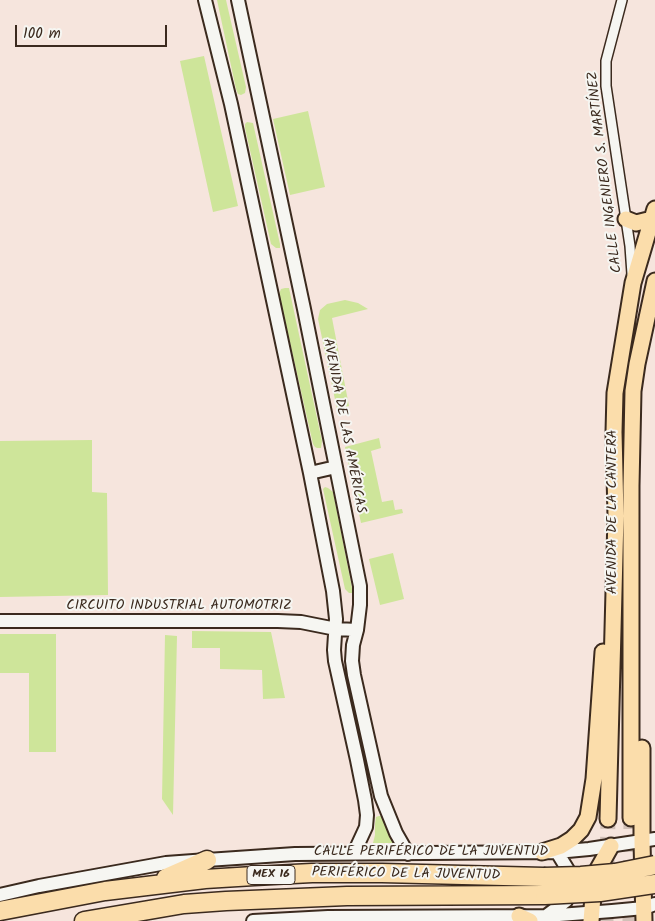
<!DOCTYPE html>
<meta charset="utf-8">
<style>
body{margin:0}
#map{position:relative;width:655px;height:921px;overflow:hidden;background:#f6e5dd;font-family:Kalam,sans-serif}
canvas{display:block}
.scale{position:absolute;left:15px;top:25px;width:152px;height:22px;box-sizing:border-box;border:2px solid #3b2a1e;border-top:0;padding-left:6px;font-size:15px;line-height:18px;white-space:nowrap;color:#3b2a1e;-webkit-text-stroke:4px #f6f6f2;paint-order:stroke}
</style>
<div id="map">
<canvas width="655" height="921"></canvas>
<div class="scale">100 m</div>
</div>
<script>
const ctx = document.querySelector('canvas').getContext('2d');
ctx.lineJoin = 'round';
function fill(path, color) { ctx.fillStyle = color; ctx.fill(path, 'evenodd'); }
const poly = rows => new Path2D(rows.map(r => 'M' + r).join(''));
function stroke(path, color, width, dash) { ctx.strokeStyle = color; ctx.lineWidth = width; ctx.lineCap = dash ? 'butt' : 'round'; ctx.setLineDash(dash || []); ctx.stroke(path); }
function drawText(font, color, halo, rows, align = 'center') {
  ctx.font = font + ' Kalam,sans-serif'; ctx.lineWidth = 4; ctx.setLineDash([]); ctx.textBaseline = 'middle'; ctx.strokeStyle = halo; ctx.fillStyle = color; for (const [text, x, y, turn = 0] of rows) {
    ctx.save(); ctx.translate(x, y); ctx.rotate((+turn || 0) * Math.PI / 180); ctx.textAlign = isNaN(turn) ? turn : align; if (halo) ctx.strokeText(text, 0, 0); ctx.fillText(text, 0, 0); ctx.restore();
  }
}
fill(poly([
 [217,0,226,0,246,87,245,93,241,95,238,94,236,89],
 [204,56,238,206,213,212,180,61],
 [308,111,325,187,290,195,273,119],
 [247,122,253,123,280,244,280,248,276,248,271,244,245,128,245,124],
 [285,288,289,288,322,441,321,448,317,448,315,447,313,444,279,294,281,289],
 [345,300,358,303,368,309,332,318,349,406,337,409,318,319,320,310,327,304],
 [379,438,381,448,371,451,382,502,393,500,395,510,402,509,403,513,361,523,345,447],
 [92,440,92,492,107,493,108,595,0,597,0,441],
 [325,487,328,488,333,492,353,593,349,593,345,589,323,489],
 [393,553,404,599,380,605,369,559],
 [192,631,271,632,285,698,263,699,262,670,220,669,220,648,192,648],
 [0,634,56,634,56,752,29,752,29,673,0,673],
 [165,635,177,636,173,815,162,799],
 [379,816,382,816,386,822,393,843,373,843,375,835,375,824,376,817]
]), '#cee59a');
stroke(poly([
 [606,921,608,819],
 [630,921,631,818]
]), '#d1c0b7', 15, [15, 8]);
const street = poly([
 [622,0,606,61,606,86,630,246,632,274]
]);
const secondary = poly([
 [205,0,231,104,310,473,333,591,336,619,334,650,335,661,357,760,365,800,367,815,366,827,354,853],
 [238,0,304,309,360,586,360,605,357,630,353,645,352,661,354,675,381,796,396,833,408,854],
 [310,473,336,467],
 [0,621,278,621,301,622,336,629,357,630],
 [0,895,39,886,166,863,207,860,295,854,557,852,589,849,655,839],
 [546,916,566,901,570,892,570,882,568,870,557,852],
 [253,921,328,917,546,916,612,911,644,908,655,904]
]);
const primary = poly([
 [626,219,636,223,652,219],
 [642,748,642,842,644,921],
 [631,818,631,486,633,391,637,364,655,281],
 [608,819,616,516,614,432,615,393,633,283,655,209],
 [542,852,561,846,572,839,581,830,588,817,594,779,603,652],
 [519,916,530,921],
 [591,921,594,884,598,869,611,846]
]);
const highway = poly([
 [166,878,207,860],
 [0,911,105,891,205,879,254,876,312,873,382,873,544,877],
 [84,921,184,904,226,901,347,896,545,895]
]);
stroke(street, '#3b2a1e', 12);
stroke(secondary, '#3b2a1e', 16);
stroke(primary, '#3b2a1e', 19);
stroke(highway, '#3b2a1e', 21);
stroke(street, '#f6f6f2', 9);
stroke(secondary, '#f6f6f2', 12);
stroke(primary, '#fbddab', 15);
stroke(highway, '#fbddab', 18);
const highwayBridge = poly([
 [544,877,581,876,615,873,655,865],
 [545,895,600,892,655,884]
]);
stroke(highwayBridge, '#3b2a1e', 21, []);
stroke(highwayBridge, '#fbddab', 18);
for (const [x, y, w] of [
 [271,875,48]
]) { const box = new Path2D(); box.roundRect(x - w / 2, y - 9.5, w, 19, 4); ctx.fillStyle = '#f6f6f2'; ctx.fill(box); stroke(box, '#3b2a1e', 1); }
drawText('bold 12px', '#3b2a1e', null, [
 ["MEX 16",271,875]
]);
drawText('14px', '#3b2a1e', '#f6f6f2', [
 ["CALLE INGENIERO S. MARTÍNEZ",606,172,-97],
 ["AVENIDA DE LAS AMÉRICAS",343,426,79],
 ["AVENIDA DE LA CANTERA",614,512,-90],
 ["CIRCUITO INDUSTRIAL AUTOMOTRIZ",179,607],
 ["CALLE PERIFÉRICO DE LA JUVENTUD",431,853],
 ["PERIFÉRICO DE LA JUVENTUD",406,875,1]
]);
</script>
